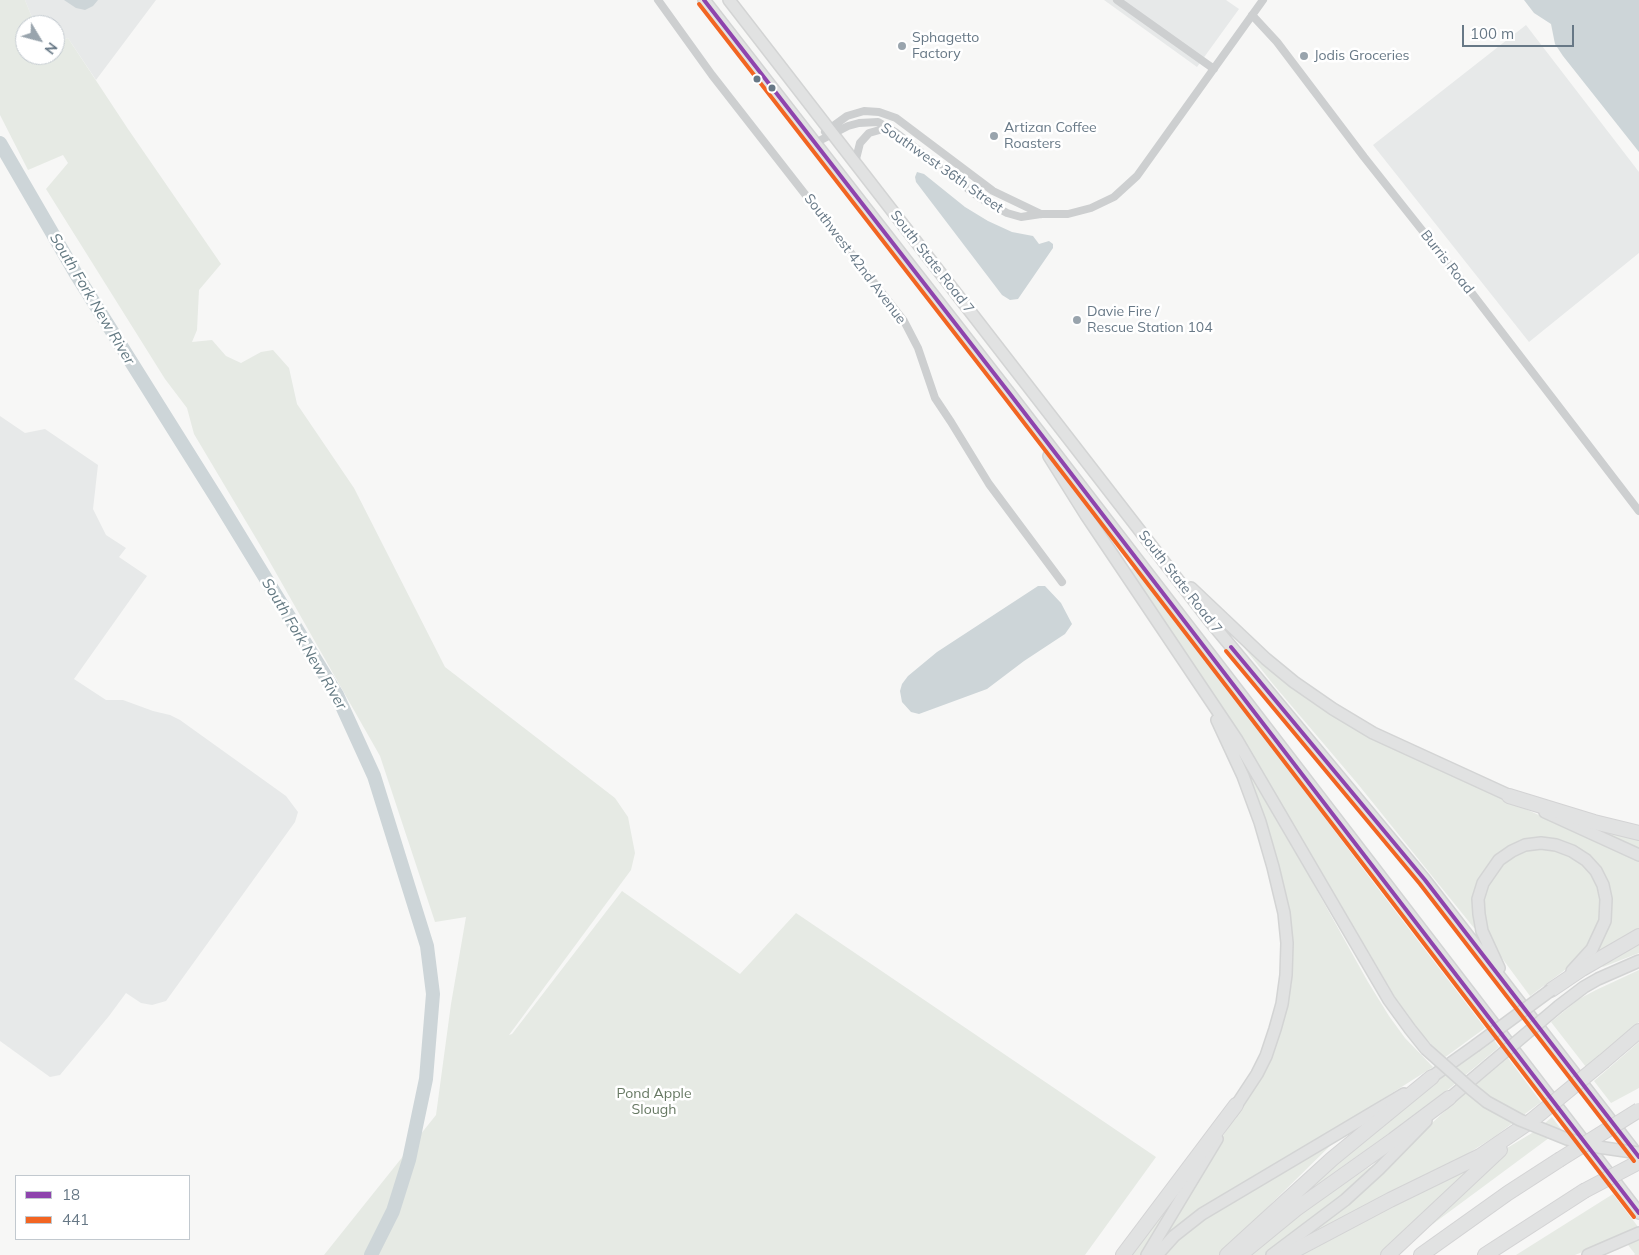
<!DOCTYPE html>
<style>
body{margin:0}
#map{position:relative;width:1639px;height:1255px;overflow:hidden;background:#f7f7f6;font-family:Mulish,sans-serif}
canvas{display:block}
.legend{position:absolute;left:15px;top:1175px;width:175px;height:65px;box-sizing:border-box;background:#fff;border:1px solid #c2c9cf;margin:0;padding:6px 9px;list-style:none;font-size:15px;color:#677886}
.legend li{display:flex;align-items:center;gap:10px;height:25px}
.legend b{width:25px;border:1px solid #c2c9cf}
.north{position:absolute;left:15px;top:15px;width:50px;height:50px;box-sizing:border-box;background:#fff;border:1px solid #c2c9cf;border-radius:50%;rotate:127deg;font-size:14px;font-weight:700;line-height:20px;text-align:center;color:#677886}
.north::after{content:'';display:block;margin:auto;width:18px;height:22px;background:#99a4ad;clip-path:polygon(50% 0,100% 100%,50% 72%,0 100%)}
.scale{position:absolute;left:1462px;top:25px;width:112px;height:22px;box-sizing:border-box;border:2px solid #677886;border-top:0;padding-left:6px;font-size:15px;line-height:18px;white-space:nowrap;color:#677886;-webkit-text-stroke:4px #fff;paint-order:stroke}
</style>
<div id="map">
<canvas width="1639" height="1255"></canvas>
<ul class="legend">
<li><b style="height:6px;background:#8e44ad"></b>18</li>
<li><b style="height:6px;background:#f26522"></b>441</li>
</ul>
<div class="north">N</div>
<div class="scale">100 m</div>
</div>
<script>
const ctx = document.querySelector('canvas').getContext('2d');
ctx.lineJoin = 'round';
function fill(path, color) { ctx.fillStyle = color; ctx.fill(path, 'evenodd'); }
const poly = rows => new Path2D(rows.map(r => 'M' + r).join(''));
function stroke(path, color, width, dash) { ctx.strokeStyle = color; ctx.lineWidth = width; ctx.lineCap = dash ? 'butt' : 'round'; ctx.setLineDash(dash || []); ctx.stroke(path); }
function drawText(font, color, halo, rows, align = 'center') {
  ctx.font = font + ' Mulish,sans-serif'; ctx.lineWidth = 5; ctx.setLineDash([]); ctx.textBaseline = 'middle'; ctx.strokeStyle = halo; ctx.fillStyle = color; for (const [text, x, y, turn = 0] of rows) {
    ctx.save(); ctx.translate(x, y); ctx.rotate((+turn || 0) * Math.PI / 180); ctx.textAlign = isNaN(turn) ? turn : align; if (halo) ctx.strokeText(text, 0, 0); ctx.fillText(text, 0, 0); ctx.restore();
  }
}
fill(poly([
 [25,0,156,0,96,80,68,38,55,44,55,25,35,25],
 [1104,0,1226,0,1239,9,1197,67],
 [1526,25,1639,172,1639,253,1529,342,1373,145],
 [0,416,25,433,45,429,98,465,93,509,106,535,126,548,119,557,147,576,74,679,106,700,123,700,153,711,170,715,180,720,286,796,298,812,295,822,166,1001,152,1005,141,1003,126,993,109,1016,60,1075,50,1077,0,1041]
]), '#e7e9e9');
fill(poly([
 [0,0,25,0,35,25,25,25,25,55,55,55,55,44,68,38,128,129,221,264,199,290,197,330,192,342,212,340,226,356,241,363,261,352,273,350,289,368,297,404,354,488,445,667,615,798,628,817,635,853,631,870,509,1035,512,1034,622,891,740,974,796,913,1156,1157,1085,1255,324,1255,436,1115,451,1004,466,917,435,922,380,756,263,550,194,434,187,408,165,379,46,189,68,163,63,155,28,170,0,115],
 [1134,568,1262,734,1373,882,1485,1028,1444,1058,1421,1033,1395,997,1246,743,1131,571,1130,569],
 [1240,639,1331,713,1386,745,1639,861,1639,932,1596,957,1593,954,1601,944,1607,931,1610,915,1603,877,1547,839,1491,865,1476,928,1474,928,1357,783,1273,684,1238,640],
 [1241,760,1309,876,1368,982,1389,1016,1405,1038,1433,1067,1291,1157,1156,1251,1219,1142,1263,1074,1279,1035,1292,982,1291,928,1275,862],
 [1580,823,1639,838,1639,853],
 [1532,848,1555,849,1585,864,1599,885,1603,914,1594,938,1569,967,1530,996,1496,950,1490,940,1482,913,1484,894,1494,871,1513,855],
 [1639,943,1639,953,1603,967,1600,965],
 [1639,970,1639,1022,1586,1067,1551,1022,1579,999,1596,990],
 [1494,1040,1499,1047,1444,1093,1398,1127,1312,1188,1310,1186,1436,1081],
 [1639,1042,1639,1088,1611,1103,1594,1081],
 [1508,1058,1541,1102,1494,1137,1464,1156,1302,1243,1299,1239,1413,1141,1449,1107],
 [1552,1117,1561,1129,1391,1255,1293,1255,1507,1148,1537,1130],
 [1332,1144,1219,1255,1163,1255,1189,1230,1211,1214,1321,1148],
 [1380,1161,1380,1165,1315,1219,1266,1255,1252,1255,1292,1220,1363,1171],
 [1190,1173,1143,1255,1128,1255],
 [1613,1194,1639,1228,1639,1255,1634,1255,1635,1254,1621,1236,1575,1255,1516,1255]
]), '#e6eae4');
fill(poly([
 [64,0,98,0,93,6,85,10,76,8],
 [1524,0,1639,0,1639,152,1563,56,1555,44,1551,24,1534,13],
 [917,172,924,174,965,207,988,221,1012,232,1033,236,1039,244,1049,241,1053,244,1053,248,1018,299,1010,300,1002,295,916,182,915,177],
 [1038,586,1045,586,1061,603,1072,624,1065,634,1024,661,987,689,919,714,911,712,902,702,900,691,902,684,908,676,937,652]
]), '#cdd5d8');
stroke(poly([
 [0,143,76,274,219,502,337,695,374,776,427,946,433,994,426,1079,409,1160,393,1211,371,1255]
]), '#cdd5d8', 14);
const primary = poly([
 [704,0,1010,394,1639,1213],
 [729,0,1209,620,1425,880,1639,1157],
 [1049,456,1086,515,1237,740,1389,1000,1410,1029,1426,1049],
 [1191,588,1266,659,1294,682,1333,709,1373,733,1517,799],
 [1217,720,1243,776,1260,822,1273,867,1284,913,1287,943,1286,975,1282,1004,1275,1029,1266,1056,1257,1074,1232,1112],
 [1545,812,1639,855],
 [1499,968,1482,931,1479,914,1478,899,1483,883,1499,860,1512,851,1525,845,1541,843,1556,845,1572,851,1586,860,1596,871,1603,885,1606,899,1605,921,1592,949,1572,971],
 [1559,1006,1584,987,1598,979,1639,961],
 [1426,1081,1475,1046],
 [1443,1104,1489,1065],
 [1147,1255,1217,1139],
 [1157,1255,1174,1236,1202,1214,1404,1094],
 [1272,1255,1345,1200,1379,1169,1426,1121],
 [1588,1255,1639,1233]
]);
const highway = poly([
 [1509,796,1594,822,1639,833],
 [1551,990,1582,969,1639,936],
 [1604,1061,1639,1031],
 [1123,1255,1236,1105],
 [1227,1255,1332,1159,1432,1077],
 [1240,1255,1296,1209,1393,1140,1449,1098],
 [1286,1255,1390,1200,1480,1156,1531,1121],
 [1388,1255,1500,1150],
 [1421,1255,1508,1193,1559,1160],
 [1485,1255,1584,1191]
]);
stroke(primary, '#d3d4d4', 14);
stroke(highway, '#d3d3d4', 16);
stroke(poly([
 [658,0,712,75,904,321,918,348,935,398,951,422,989,484,1062,582],
 [1117,0,1214,69],
 [1252,15,1277,42,1364,157,1471,292,1639,511],
 [825,132,847,116,864,111,879,112,896,118,993,191,1041,214],
 [815,143,848,126,859,123,878,122,895,132,980,198,1007,213,1021,217,1041,214,1068,214,1091,208,1114,197,1137,176,1263,0],
 [855,163,860,143,869,133,883,129,891,131]
]), '#cdcfd0', 8);
stroke(primary, '#e1e2e2', 11);
stroke(highway, '#e1e2e2', 14);
const primaryBridge = poly([
 [1475,1046,1551,990],
 [1426,1049,1471,1089,1487,1102,1520,1120,1567,1139,1598,1147,1639,1153],
 [1489,1065,1559,1006]
]);
const highwayBridge = poly([
 [1531,1121,1604,1061],
 [1559,1160,1639,1110],
 [1584,1191,1639,1162]
]);
stroke(primaryBridge, '#d3d4d4', 14, []);
stroke(highwayBridge, '#d3d3d4', 16, []);
stroke(primaryBridge, '#e1e2e2', 11);
stroke(highwayBridge, '#e1e2e2', 14);
stroke(poly([
 [704,0,1010,394,1639,1213],
 [1231,647,1425,880,1639,1157]
]), '#8e44ad', 4);
stroke(poly([
 [699,4,1005,398,1634,1217],
 [1226,651,1420,884,1634,1161]
]), '#f26522', 4);
for (const [x, y, r, color] of [
 [902,46,5,"#99a4ad"],
 [1304,56,5,"#99a4ad"],
 [757,79,4.5,"#677886"],
 [772,88,4.5,"#677886"],
 [994,136,5,"#99a4ad"],
 [1077,320,5,"#99a4ad"]
]) { const dot = new Path2D(); dot.arc(x, y, r, 0, 2 * Math.PI); ctx.fillStyle = color; ctx.fill(dot); stroke(dot, '#fff', 2); }
drawText('14px', '#677886', '#fff', [
 ["Sphagetto",912,38],
 ["Factory",912,54],
 ["Jodis Groceries",1314,56],
 ["Artizan Coffee",1004,128],
 ["Roasters",1004,144],
 ["Davie Fire /",1087,312],
 ["Rescue Station 104",1087,328]
], 'left');
drawText('14px', '#677886', '#fff', [
 ["Southwest 36th Street",942,168,35],
 ["Southwest 42nd Avenue",855,259,53],
 ["South State Road 7",932,262,52],
 ["Burris Road",1447,262,52],
 ["South State Road 7",1180,582,52]
]);
drawText('14px', '#667862', '#fff', [
 ["Pond Apple",654,1094],
 ["Slough",654,1110]
]);
drawText('italic 15px', '#637982', '#fff', [
 ["South Fork New River",92,299,59],
 ["South Fork New River",304,644,59]
]);
</script>
